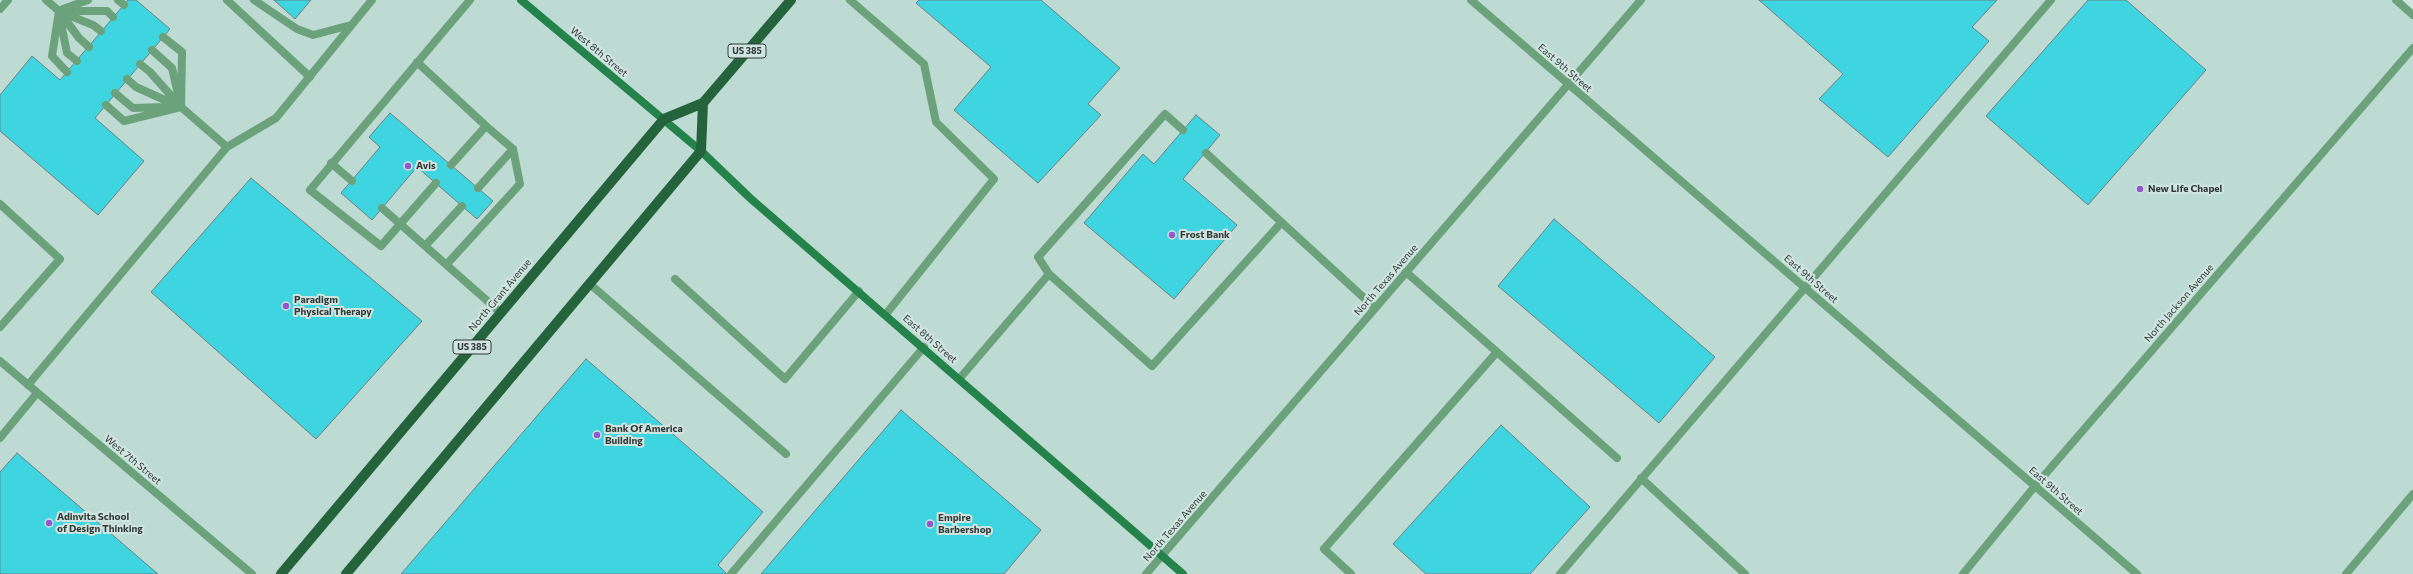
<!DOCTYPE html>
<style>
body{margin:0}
canvas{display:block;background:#d1e5e0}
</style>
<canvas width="2413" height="574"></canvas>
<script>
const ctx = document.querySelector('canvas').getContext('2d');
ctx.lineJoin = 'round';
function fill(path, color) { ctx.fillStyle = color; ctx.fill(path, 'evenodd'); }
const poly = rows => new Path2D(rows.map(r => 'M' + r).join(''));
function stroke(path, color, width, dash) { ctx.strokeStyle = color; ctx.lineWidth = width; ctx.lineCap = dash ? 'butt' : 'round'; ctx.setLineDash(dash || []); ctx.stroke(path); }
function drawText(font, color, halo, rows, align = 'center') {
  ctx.font = font + ' Commissioner,sans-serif'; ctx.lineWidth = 4; ctx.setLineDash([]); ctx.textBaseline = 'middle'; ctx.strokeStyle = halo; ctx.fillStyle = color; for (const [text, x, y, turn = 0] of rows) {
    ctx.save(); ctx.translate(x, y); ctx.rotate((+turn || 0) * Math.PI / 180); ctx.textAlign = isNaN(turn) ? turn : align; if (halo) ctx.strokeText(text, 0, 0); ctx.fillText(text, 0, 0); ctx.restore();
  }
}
fill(poly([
 [0,0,2395,0,2413,15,2413,574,0,574]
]), '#bedbd3');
const building = poly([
 [128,0,136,0,170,29,95,118,144,161,98,215,0,131,0,95,32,56,60,80,128,0],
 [274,0,311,0,295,19,274,0],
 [919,0,1041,0,1120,68,1088,104,1101,115,1038,183,954,110,991,67,916,3,919,0],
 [1759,0,1997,0,1972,27,1989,41,1888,157,1819,99,1843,74,1759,0],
 [2088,0,2126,0,2206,70,2088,205,1986,116,2088,0],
 [390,113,493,201,477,219,417,167,372,220,341,193,380,147,369,137,390,113],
 [1196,115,1220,135,1183,179,1237,225,1174,299,1084,223,1143,154,1154,164,1196,115],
 [251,178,422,321,316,439,151,292,251,178],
 [1554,219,1715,357,1659,423,1498,286,1554,219],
 [586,359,763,512,718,565,727,574,401,574,586,359],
 [901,410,1041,530,1004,574,761,574,901,410],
 [1501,425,1590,507,1530,574,1426,574,1393,544,1501,425],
 [17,453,158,574,0,574,0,472,17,453]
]);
fill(building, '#3fd5e0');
stroke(building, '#6e8182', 1);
stroke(poly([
 [46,0,59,11,79,38,89,47],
 [118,0,124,5],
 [227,0,310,77],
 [254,0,297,29,313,35,351,25],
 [850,0,924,64,936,122,994,179,886,314],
 [63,9,88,0],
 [59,11,52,56,67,72],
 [59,11,107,11,113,17],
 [63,13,93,25,101,31],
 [60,18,67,53,77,61],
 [163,37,182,52,181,107],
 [152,50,172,68,178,94],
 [417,62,486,126,451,165],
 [140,64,150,72,181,107,227,147],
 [127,79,136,87,178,106],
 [115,93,133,108,164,107],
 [106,105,124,121,181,107],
 [1206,153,1375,308],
 [331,163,352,181],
 [436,183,381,246,310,190,470,0],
 [478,188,513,149,486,126],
 [0,204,60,259,0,327],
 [382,208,501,313],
 [425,246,462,206],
 [447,264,520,184,513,149],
 [1406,272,1497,352],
 [1049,274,1038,257,1165,114,1183,130],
 [675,279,785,379,859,291],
 [591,285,786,454],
 [960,378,1049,274,1152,366,1281,223],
 [28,385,227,147,276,118,372,0],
 [0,438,37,393],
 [1641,478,1745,574],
 [731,574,924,347],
 [1351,574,1324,549,1497,352,1617,458],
 [1560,574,2051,0],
 [2346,574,2413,494]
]), '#6ca27b', 8);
stroke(poly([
 [1471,0,2137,574],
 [0,9,8,0],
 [1146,574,1641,0],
 [1963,574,2035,486,2413,48]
]), '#6ca27b', 8);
stroke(poly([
 [2396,0,2413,15],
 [0,361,252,574]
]), '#6ca27b', 8);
stroke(poly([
 [521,0,701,151,750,198,1183,574]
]), '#24834a', 8);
stroke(poly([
 [281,574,664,119,703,103,791,0],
 [346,574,701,151,703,103]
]), '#24633b', 10);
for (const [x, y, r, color] of [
 [408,166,4,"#9158cf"],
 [2140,189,4,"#9158cf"],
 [1172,235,4,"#9158cf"],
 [286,306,4,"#9158cf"],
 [597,435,4,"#9158cf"],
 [49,523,4,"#9158cf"],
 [930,524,4,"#9158cf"]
]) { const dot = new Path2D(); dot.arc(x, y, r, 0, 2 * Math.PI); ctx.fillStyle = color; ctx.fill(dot); stroke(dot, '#d1e5e0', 1.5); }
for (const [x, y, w] of [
 [747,51,38],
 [472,347,38]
]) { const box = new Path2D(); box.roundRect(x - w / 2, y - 7, w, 14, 3); ctx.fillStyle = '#d1e5e0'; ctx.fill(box); stroke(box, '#333b39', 1); }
drawText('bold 9px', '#333b39', null, [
 ["US 385",747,51],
 ["US 385",472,347]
]);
drawText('10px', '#333b39', '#d1e5e0', [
 ["West 8th Street",599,52,40],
 ["East 9th Street",1565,68,41],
 ["East 9th Street",1811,279,41],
 ["North Texas Avenue",1386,280,-49],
 ["North Grant Avenue",500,295,-50],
 ["North Jackson Avenue",2179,303,-49],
 ["East 8th Street",930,339,41],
 ["West 7th Street",133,460,40],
 ["East 9th Street",2056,491,41],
 ["North Texas Avenue",1175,526,-49]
]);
drawText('bold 10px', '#333b39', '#d1e5e0', [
 ["Avis",416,166],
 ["New Life Chapel",2148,189],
 ["Frost Bank",1180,235],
 ["Paradigm",294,300],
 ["Physical Therapy",294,312],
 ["Bank Of America",605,429],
 ["Building",605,441],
 ["Adinvita School",57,517],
 ["of Design Thinking",57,529],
 ["Empire",938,518],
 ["Barbershop",938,530]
], 'left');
</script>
